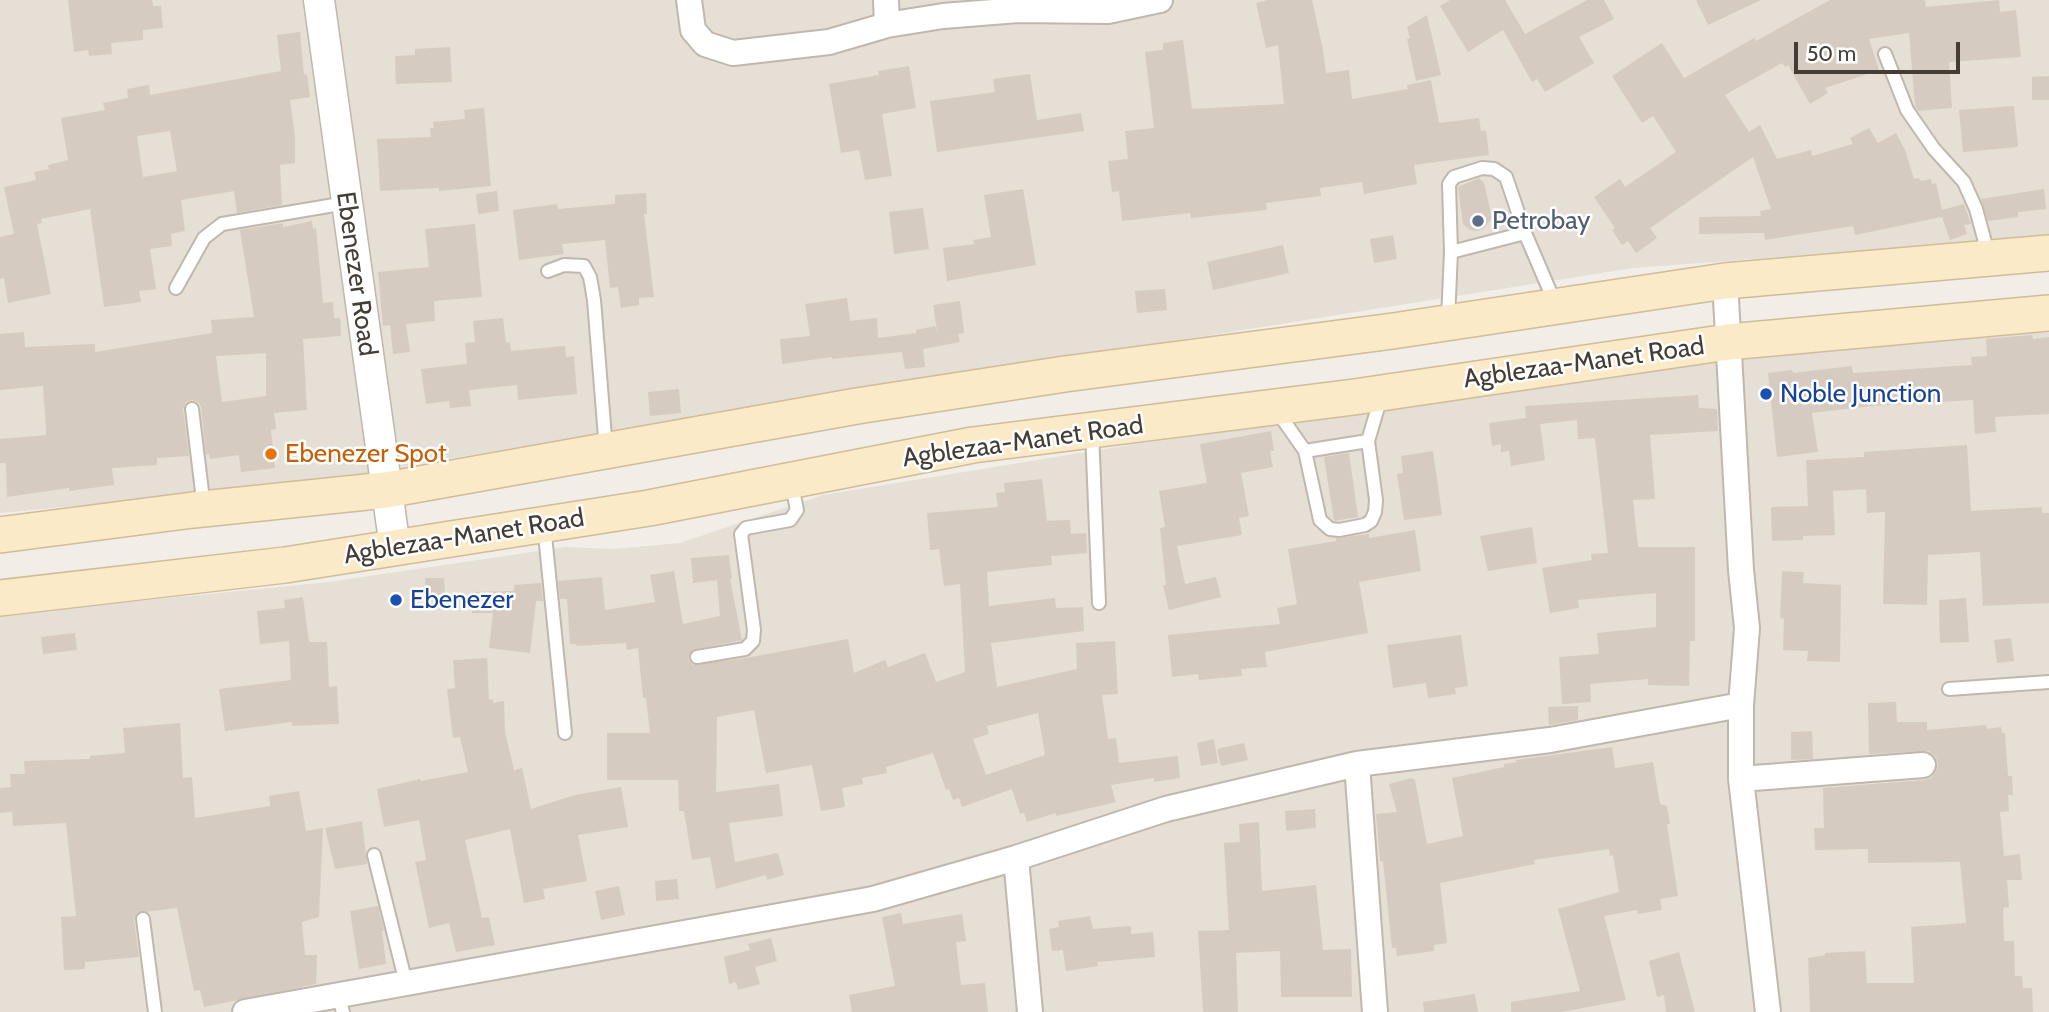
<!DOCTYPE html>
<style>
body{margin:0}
#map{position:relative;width:2049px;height:1012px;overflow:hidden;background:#f2ede6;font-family:Cabin,sans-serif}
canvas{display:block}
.scale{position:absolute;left:1794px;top:42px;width:166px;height:32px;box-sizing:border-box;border:4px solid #443d36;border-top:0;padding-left:9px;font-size:21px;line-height:24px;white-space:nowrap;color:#443d36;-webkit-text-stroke:5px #fff;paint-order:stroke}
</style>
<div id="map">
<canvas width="2049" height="1012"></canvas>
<div class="scale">50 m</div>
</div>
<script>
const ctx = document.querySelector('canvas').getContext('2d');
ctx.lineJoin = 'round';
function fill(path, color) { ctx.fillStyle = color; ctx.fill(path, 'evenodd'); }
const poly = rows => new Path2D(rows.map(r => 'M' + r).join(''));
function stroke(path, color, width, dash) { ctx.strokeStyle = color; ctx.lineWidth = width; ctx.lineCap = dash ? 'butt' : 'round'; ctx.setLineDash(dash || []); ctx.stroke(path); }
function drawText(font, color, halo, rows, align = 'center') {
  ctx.font = font + ' Cabin,sans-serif'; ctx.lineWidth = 5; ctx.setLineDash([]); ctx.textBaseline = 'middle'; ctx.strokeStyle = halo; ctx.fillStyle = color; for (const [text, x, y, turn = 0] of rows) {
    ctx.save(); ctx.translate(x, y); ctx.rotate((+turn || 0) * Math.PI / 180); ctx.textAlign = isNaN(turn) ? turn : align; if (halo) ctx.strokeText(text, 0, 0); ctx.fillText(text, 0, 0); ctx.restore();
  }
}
fill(poly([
 [0,0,2049,0,2049,234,1980,242,1633,268,670,421,291,486,0,513],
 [2049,329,2049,1012,0,1012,0,615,329,582,566,547,613,549,680,543,823,495,1129,445,1435,403,1744,355]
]), '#e5dfd5');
fill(poly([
 [68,0,152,0,153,6,161,6,163,28,143,30,143,40,111,43,112,54,89,56,88,50,74,52],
 [1268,0,1312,0,1323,50,1326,73,1349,70,1352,99,1408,89,1407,85,1431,80,1439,123,1479,118,1481,131,1486,130,1489,155,1414,165,1417,184,1364,194,1362,182,1320,188,1321,196,1266,203,1267,210,1191,218,1190,213,1122,221,1119,191,1112,192,1108,161,1128,159,1125,131,1154,128,1145,52,1163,50,1163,43,1183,40,1192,109,1284,104,1278,45,1266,48,1256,3],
 [1450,0,1505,0,1525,34,1587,0,1604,0,1614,19,1579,37,1594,63,1545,92,1537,79,1532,82,1503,30,1468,52,1440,6],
 [1696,0,1761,0,1708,25],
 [1830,0,1925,0,1926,7,1999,0,2000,12,2016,10,2021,57,1949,62,1952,108,1918,111,1915,106,1909,33,1869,39,1879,70,1825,88,1828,93,1810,104,1788,65,1785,67,1782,63,1725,95,1749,132,1760,125,1777,159,1811,150,1812,156,1853,144,1850,138,1869,128,1878,143,1896,133,1905,150,1914,179,1919,178,1921,181,1931,179,1932,184,1936,183,1942,210,1964,204,1971,224,1964,225,1967,234,1950,240,1942,217,1855,235,1853,226,1765,240,1764,233,1699,234,1699,217,1761,216,1760,211,1771,209,1753,157,1650,228,1657,238,1636,253,1628,241,1622,245,1612,230,1615,228,1594,197,1620,179,1625,187,1676,152,1653,116,1642,123,1612,76,1662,43,1684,78,1754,38,1756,41],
 [1427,15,1441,75,1416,81,1407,39,1410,38,1407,27],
 [300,32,304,75,307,74,310,97,290,100,295,137,295,163,280,165,282,205,237,213,234,191,181,200,185,231,171,234,172,246,150,249,156,289,139,291,141,302,104,307,90,209,41,219,42,223,37,224,51,294,8,303,4,278,0,279,0,237,14,234,4,187,36,180,34,172,49,169,48,165,68,160,61,118,105,110,103,103,128,98,127,89,149,85,150,95,281,71,277,35],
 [170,131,177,171,143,177,137,136],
 [450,47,452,82,396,84,395,56,415,55,415,49],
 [909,66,916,108,882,114,892,176,865,180,859,150,841,153,829,84,879,75,878,71],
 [1030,74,1037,120,1081,113,1084,131,937,152,930,101,995,92,993,79],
 [2049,76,2049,100,2032,100,2032,77],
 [2014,106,2018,147,1963,152,1959,110],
 [484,108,491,186,439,191,439,188,380,191,377,139,431,137,430,128,434,128,433,122,465,119,464,110],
 [1479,178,1484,183,1492,218,1484,228,1478,231,1470,230,1463,224,1458,187],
 [1023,189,1036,265,947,281,943,248,974,244,973,240,991,237,984,195],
 [2044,189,2046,209,2018,212,2018,217,1988,221,1981,199],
 [497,191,499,211,478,214,476,194],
 [646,193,647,214,644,214,654,297,639,298,639,305,621,308,618,287,610,288,605,240,562,244,564,254,519,260,513,210,557,204,558,209,615,204,615,195],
 [923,208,929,249,894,254,889,212],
 [312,221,313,229,316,228,323,303,333,302,334,318,340,318,341,336,303,339,307,410,274,413,276,429,271,430,275,468,241,472,239,455,210,459,209,454,206,455,201,407,199,403,192,400,186,402,183,409,189,456,157,458,157,465,112,468,114,485,69,491,69,488,7,497,6,463,0,463,0,439,46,435,46,429,43,386,0,390,0,334,24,332,25,347,95,344,95,352,212,333,211,320,254,317,240,230,283,223,283,227],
 [266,353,266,396,222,402,216,356],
 [475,224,482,297,434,301,435,321,406,324,410,352,393,354,390,325,383,326,378,272,429,267,425,229],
 [1393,235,1397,259,1374,263,1370,239],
 [1283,245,1289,273,1213,290,1207,262],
 [1165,289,1167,310,1137,313,1135,291],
 [847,298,850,321,877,318,878,338,917,333,916,330,935,326,937,331,933,305,960,301,964,333,958,334,960,342,923,349,925,367,905,369,902,352,832,359,832,357,782,364,780,339,810,336,805,304],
 [503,318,506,343,510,342,511,351,565,346,566,357,574,356,577,394,518,400,517,385,469,390,471,406,450,408,449,401,426,404,421,369,467,364,465,343,475,342,473,321],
 [2032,335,2033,339,2049,337,2049,414,1995,417,1996,432,1975,434,1973,400,1872,406,1812,413,1818,452,1777,457,1768,373,1792,370,1793,373,1852,366,1853,373,1972,365,1971,357,1987,356,1986,339],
 [679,389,681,413,650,416,648,392],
 [1698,395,1699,408,1717,409,1718,431,1650,435,1655,499,1633,500,1638,547,1695,547,1695,641,1690,641,1689,686,1648,685,1648,679,1590,684,1591,702,1562,704,1559,657,1599,654,1597,633,1656,627,1656,593,1578,600,1579,608,1550,613,1542,568,1592,560,1591,554,1608,553,1595,438,1578,439,1577,420,1540,424,1545,460,1511,466,1509,451,1501,452,1501,444,1492,446,1489,423,1526,418,1525,406],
 [1271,431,1274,451,1270,451,1273,467,1241,473,1249,516,1239,518,1242,535,1177,546,1185,584,1216,577,1221,597,1169,610,1163,585,1166,585,1160,528,1165,527,1159,491,1207,483,1200,444],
 [1967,445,1971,511,2042,507,2042,513,2049,513,2049,603,1983,606,1980,552,1928,555,1927,605,1883,604,1885,512,1867,513,1866,489,1833,491,1835,535,1803,536,1803,540,1772,541,1771,507,1808,506,1806,460,1864,457,1864,452],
 [1433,451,1442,515,1404,520,1397,474,1403,473,1401,456],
 [1349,453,1358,517,1334,521,1324,457],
 [1042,479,1047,521,1070,520,1071,534,1086,533,1087,553,1051,556,1052,565,987,572,989,606,1055,598,1056,608,1083,607,1084,631,991,643,997,687,1077,669,1076,643,1115,641,1118,694,1102,695,1108,739,1116,738,1119,763,1178,756,1180,778,1154,782,1154,778,1111,785,1116,802,1056,816,1056,813,1027,822,1024,813,1020,814,1012,789,962,807,959,798,953,800,949,789,946,790,933,753,886,767,887,773,862,778,863,784,842,788,845,807,821,811,812,765,766,773,754,710,717,717,716,792,779,784,783,816,729,823,735,862,778,853,784,875,767,880,766,875,716,889,710,857,692,860,684,811,679,811,678,780,607,780,607,733,650,733,646,698,643,698,638,648,627,650,626,643,576,646,576,644,570,644,567,599,560,599,558,581,602,577,605,610,655,602,650,575,674,571,683,624,720,616,717,580,693,583,691,558,729,555,732,579,730,579,742,640,692,650,688,658,693,665,746,658,848,639,854,673,885,660,888,667,925,653,936,682,965,672,960,584,944,586,939,549,930,550,927,513,998,507,996,493,1005,492,1004,483],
 [1038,713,1045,755,986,775,973,739,989,734,987,726],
 [1532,527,1537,563,1488,571,1480,536],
 [1415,530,1421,571,1359,582,1368,633,1265,652,1267,667,1241,669,1242,676,1199,680,1198,674,1172,677,1168,635,1280,624,1277,608,1297,604,1288,549,1336,541,1336,538,1369,534,1369,538],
 [1782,571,1804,572,1803,583,1841,585,1840,662,1807,661,1808,651,1783,650,1784,619,1780,618],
 [425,578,444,578,445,598,426,598],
 [541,583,543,601,536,601,530,653,489,648,493,613,472,613,472,592,514,591,514,585],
 [303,597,309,642,327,642,329,687,337,686,339,724,292,726,292,722,225,731,219,689,291,680,289,641,260,644,257,611,285,608,284,600],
 [1966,598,1969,642,1940,643,1939,600],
 [75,633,77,650,43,654,41,637],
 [1461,635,1468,686,1455,688,1456,694,1428,698,1426,683,1393,688,1387,645],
 [2011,638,2014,661,1997,663,1994,640],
 [487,658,489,700,493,699,493,703,504,701,505,732,514,770,522,768,531,809,575,795,621,787,628,827,578,835,587,881,543,889,545,899,524,903,510,829,465,840,482,918,489,917,495,945,456,952,449,923,429,928,415,862,426,860,419,820,384,827,377,789,420,779,421,781,468,772,460,737,453,738,447,689,455,688,453,660],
 [1896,702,1897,722,1927,722,1927,730,1986,725,1987,729,2001,727,2002,733,2005,733,2008,776,2012,776,2013,795,2008,795,2009,811,2000,812,2004,856,2020,854,2022,880,2007,880,2009,907,2003,908,2004,941,2014,941,2015,976,2022,976,2023,988,2032,988,2033,1012,1810,1012,1808,958,1825,955,1825,953,1865,951,1867,983,1914,983,1911,927,1966,923,1960,862,1868,863,1868,849,1815,850,1814,828,1824,828,1823,788,1924,780,1931,778,1936,772,1938,765,1936,757,1929,751,1869,754,1868,703],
 [1578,706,1578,720,1549,725,1548,707],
 [180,723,183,778,192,777,195,818,270,806,269,796,299,791,306,831,323,828,319,917,302,922,305,955,317,955,316,984,204,1007,200,990,194,991,177,908,137,913,134,920,139,957,85,962,85,969,64,970,61,917,76,916,66,823,13,826,12,812,0,813,0,788,11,787,10,774,25,774,24,761,90,759,90,756,125,753,123,728],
 [1812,731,1813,759,1791,760,1791,732],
 [1214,739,1218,763,1201,766,1197,743],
 [1244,743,1248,760,1221,766,1217,749],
 [1612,747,1615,768,1653,762,1660,804,1667,806,1670,824,1667,824,1678,896,1660,899,1662,910,1638,914,1637,910,1604,916,1626,1000,1561,1012,1511,1012,1511,1002,1580,991,1558,909,1619,892,1613,855,1610,856,1609,849,1534,860,1535,864,1440,883,1447,943,1434,945,1434,951,1397,956,1396,948,1392,948,1383,861,1380,861,1376,814,1397,812,1389,784,1412,778,1415,780,1427,844,1463,836,1452,778,1504,767,1504,764,1517,762,1516,760],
 [1315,809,1316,828,1286,831,1285,811],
 [362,821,367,864,335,869,325,828],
 [1259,822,1262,891,1316,885,1323,950,1351,949,1352,997,1281,997,1280,951,1236,953,1238,1012,1203,1012,1198,931,1229,930,1224,843,1240,842,1239,824],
 [677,879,679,899,656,901,655,881],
 [619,886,625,915,601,920,595,891],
 [378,906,384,931,382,931,386,964,359,969,350,911],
 [901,913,903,924,962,914,966,941,956,942,961,985,985,983,988,1012,852,1012,849,995,895,986,882,917],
 [1090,916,1093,929,1131,926,1131,934,1153,932,1155,957,1097,962,1098,966,1066,971,1063,950,1052,951,1049,929,1059,927,1058,921],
 [771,938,777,961,755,967,760,984,738,990,736,982,729,984,724,957,750,950,748,944],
 [1679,952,1695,1012,1666,1012,1664,995,1657,997,1649,961],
 [1475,994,1478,1012,1424,1012,1423,1002]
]), '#d6cbc0');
const service = poly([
 [1885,54,1907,110,1934,149,1964,182,1976,209,1989,257],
 [1451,252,1525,233],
 [548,271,564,265,584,266,590,277,594,300,606,450],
 [176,288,204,238,222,224,346,203],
 [1448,319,1451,252,1449,184,1454,177,1482,168,1494,169,1506,177,1525,233,1555,303],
 [192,409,204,508],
 [1277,411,1305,451,1320,520,1330,529,1339,530,1365,525,1371,521,1375,512,1376,500,1368,441,1381,397],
 [1092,431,1099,603],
 [1305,451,1368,441],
 [544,525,565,733],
 [697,657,745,649,753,641,754,630,741,534,746,528,790,520,797,510,791,481],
 [1949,689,2049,682],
 [374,855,406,983],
 [143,919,155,1012],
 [338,995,343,1012]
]);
const minor = poly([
 [689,0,693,30,705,44,733,53,829,42,887,25,943,16,1018,10,1108,11,1160,0],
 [886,0,887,25],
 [1725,281,1741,570,1747,628,1741,705,1741,779,1768,1012],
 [1357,764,1375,1012],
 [1741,779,1923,765],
 [1016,858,1030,1012],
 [245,1012,873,899,1016,858,1166,809,1357,764,1550,740,1741,705]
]);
const tertiary = poly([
 [319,0,395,548]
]);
const secondary = poly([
 [0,535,193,510,386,490,857,406,1065,374,1393,331,1725,281,2049,253],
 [0,598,285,565,649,508,973,445,1354,397,1728,342,2049,313]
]);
stroke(service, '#c0b7ad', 16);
stroke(minor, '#c0b7ad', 28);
stroke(tertiary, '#c0b7ad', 33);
stroke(secondary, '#cfbc99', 38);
stroke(service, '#fff', 12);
stroke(minor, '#fff', 24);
stroke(tertiary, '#fff', 30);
stroke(secondary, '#fbeac8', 35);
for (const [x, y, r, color] of [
 [1478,221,7,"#5c6f8a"],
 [1766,394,7,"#1a4fb4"],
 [271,454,7,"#e8710a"],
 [396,600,7,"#1a4fb4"]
]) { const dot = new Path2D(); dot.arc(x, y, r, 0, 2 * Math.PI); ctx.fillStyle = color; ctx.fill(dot); stroke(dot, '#fff', 2.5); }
drawText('26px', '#4e5e75', '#fff', [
 ["Petrobay",1492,221]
], 'left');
drawText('26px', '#443d36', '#fff', [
 ["Ebenezer Road",356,274,82],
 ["Agblezaa-Manet Road",1584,363,-8],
 ["Agblezaa-Manet Road",1023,442,-8],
 ["Agblezaa-Manet Road",464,537,-9]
]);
drawText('26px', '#164399', '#fff', [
 ["Noble Junction",1780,394],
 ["Ebenezer",410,600]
], 'left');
drawText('26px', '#c56008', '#fff', [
 ["Ebenezer Spot",285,454]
], 'left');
</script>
